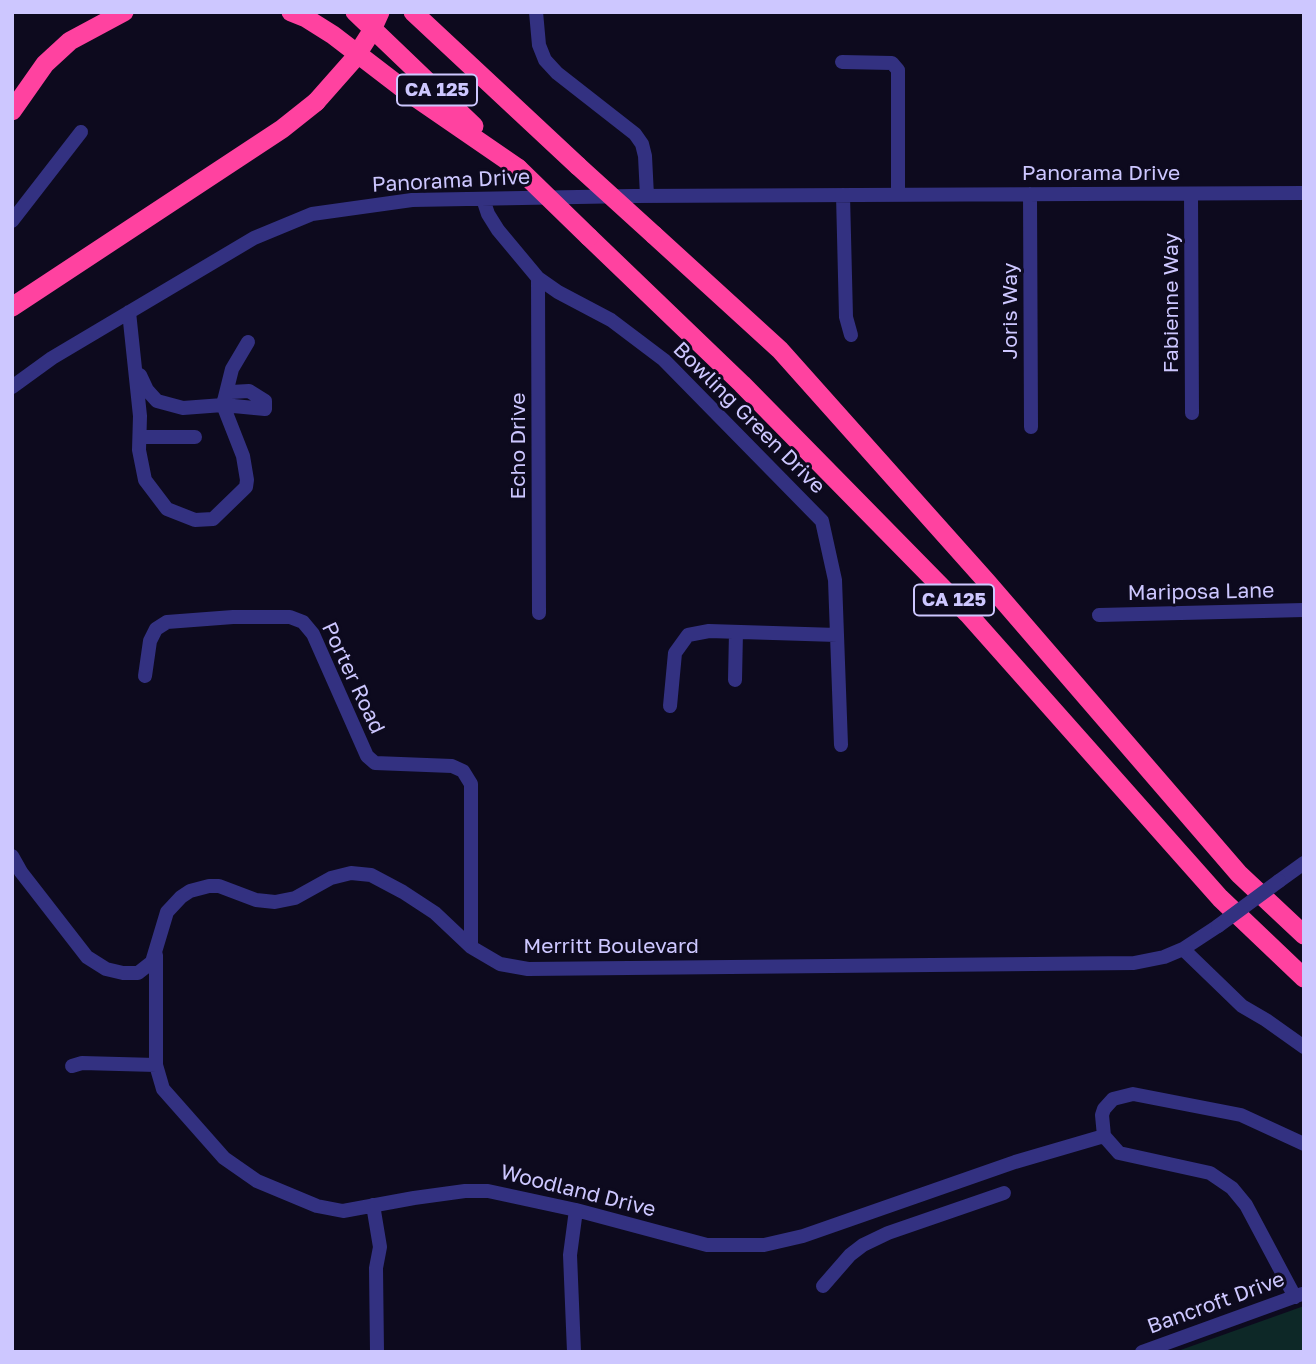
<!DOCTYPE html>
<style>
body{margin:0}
#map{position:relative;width:1316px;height:1364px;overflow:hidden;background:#0d0a1e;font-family:"Golos Text",sans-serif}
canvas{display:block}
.frame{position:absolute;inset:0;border:14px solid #cdc7ff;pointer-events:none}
</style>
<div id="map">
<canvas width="1316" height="1364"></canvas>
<div class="frame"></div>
</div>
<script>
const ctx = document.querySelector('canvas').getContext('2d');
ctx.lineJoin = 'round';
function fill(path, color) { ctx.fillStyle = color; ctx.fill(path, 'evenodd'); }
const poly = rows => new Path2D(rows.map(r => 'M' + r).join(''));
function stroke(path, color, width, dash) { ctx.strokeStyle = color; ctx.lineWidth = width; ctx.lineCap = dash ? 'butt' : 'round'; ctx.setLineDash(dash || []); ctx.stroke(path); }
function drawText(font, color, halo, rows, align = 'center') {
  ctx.font = font + ' "Golos Text",sans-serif'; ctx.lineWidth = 6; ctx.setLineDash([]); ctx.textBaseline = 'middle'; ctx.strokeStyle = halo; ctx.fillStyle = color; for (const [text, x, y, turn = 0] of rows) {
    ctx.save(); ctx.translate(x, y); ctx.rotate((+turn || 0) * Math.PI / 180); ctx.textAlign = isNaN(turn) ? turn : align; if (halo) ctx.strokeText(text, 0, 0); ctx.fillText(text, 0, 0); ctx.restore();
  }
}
fill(poly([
 [1304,1306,1304,1352,1175,1352]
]), '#0d2827');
stroke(poly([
 [536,12,539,45,545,60,557,73,635,134,642,144,645,156,647,196],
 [842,62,892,63,898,70,898,195],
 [1030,194,1031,427],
 [1191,194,1192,413],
 [843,195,846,317,851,335],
 [483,199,488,214,498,230,538,278,558,292,611,320,664,360,822,521,835,580,841,745],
 [12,221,81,132],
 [538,278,539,613],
 [129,312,140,416,139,450,145,480,167,509,195,520,213,519,246,487,247,480,243,456,223,405,265,409,265,401,249,391,231,392,224,400],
 [140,375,147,390,157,401,183,408,223,405,232,369,248,342],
 [12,387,52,358,254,238,312,214,412,200,633,196,1304,193],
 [140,437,195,437],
 [1099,615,1304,610],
 [145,676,150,641,156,629,167,622,233,617,290,617,303,622,313,634,367,756,375,763,452,766,463,771,471,784,471,947],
 [735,680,736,632],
 [670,706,675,653,688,635,709,631,837,635],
 [12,856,21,872,87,957,106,969,123,973,138,973,152,962,167,912,181,897,190,891,209,886,219,886,256,900,275,902,295,898,331,878,351,873,371,875,403,892,435,913,471,947,500,964,528,969,1134,963,1164,957,1183,949,1218,926],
 [1279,881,1304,863],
 [1183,949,1242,1006,1266,1020,1304,1047],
 [156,955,156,1065,163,1089,224,1158,257,1181,317,1206,343,1211,414,1198,465,1191,488,1191,576,1210,707,1245,764,1245,803,1236,1015,1162,1104,1136],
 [72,1066,82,1063,156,1065],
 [373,1205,380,1247,376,1268,377,1352],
 [823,1286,850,1255,863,1245,888,1233,1004,1193],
 [1295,1297,1246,1205,1232,1188,1210,1173,1119,1153,1104,1136,1102,1115,1104,1109,1113,1099,1133,1094,1241,1115,1304,1144],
 [574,1352,570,1255,576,1210],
 [1142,1352,1302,1294]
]), '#333181', 14);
stroke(poly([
 [291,12,306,18,333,35,406,91,518,168],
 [355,12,474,126],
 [413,12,578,166],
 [12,111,45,64,70,41,124,12],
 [654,235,780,350,987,582,1239,874,1304,935],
 [589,237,742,384,968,614,1220,898,1304,978],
 [12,307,282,129,316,102]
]), '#ff42a0', 19);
stroke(poly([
 [1218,926,1279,881]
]), '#333181', 14);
stroke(poly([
 [316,102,354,59,370,34,380,12],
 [578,166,654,235],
 [518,168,589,237]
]), '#ff42a0', 19);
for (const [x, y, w] of [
 [437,90,80],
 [954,600,80]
]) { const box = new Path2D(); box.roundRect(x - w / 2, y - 15.5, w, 31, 5); ctx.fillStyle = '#0d0a1e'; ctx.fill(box); stroke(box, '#cdc7ff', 2); }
drawText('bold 19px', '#cdc7ff', null, [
 ["CA 125",437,90],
 ["CA 125",954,600]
]);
drawText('21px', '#cdc7ff', '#0d0a1e', [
 ["Panorama Drive",1101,173],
 ["Panorama Drive",451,181,-3],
 ["Fabienne Way",1171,303,-90],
 ["Joris Way",1010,311,-90],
 ["Bowling Green Drive",749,418,45],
 ["Echo Drive",518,446,-90],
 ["Mariposa Lane",1201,592,-1],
 ["Porter Road",353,678,65],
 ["Merritt Boulevard",611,946],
 ["Woodland Drive",578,1191,14],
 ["Bancroft Drive",1216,1303,-20]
]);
</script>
